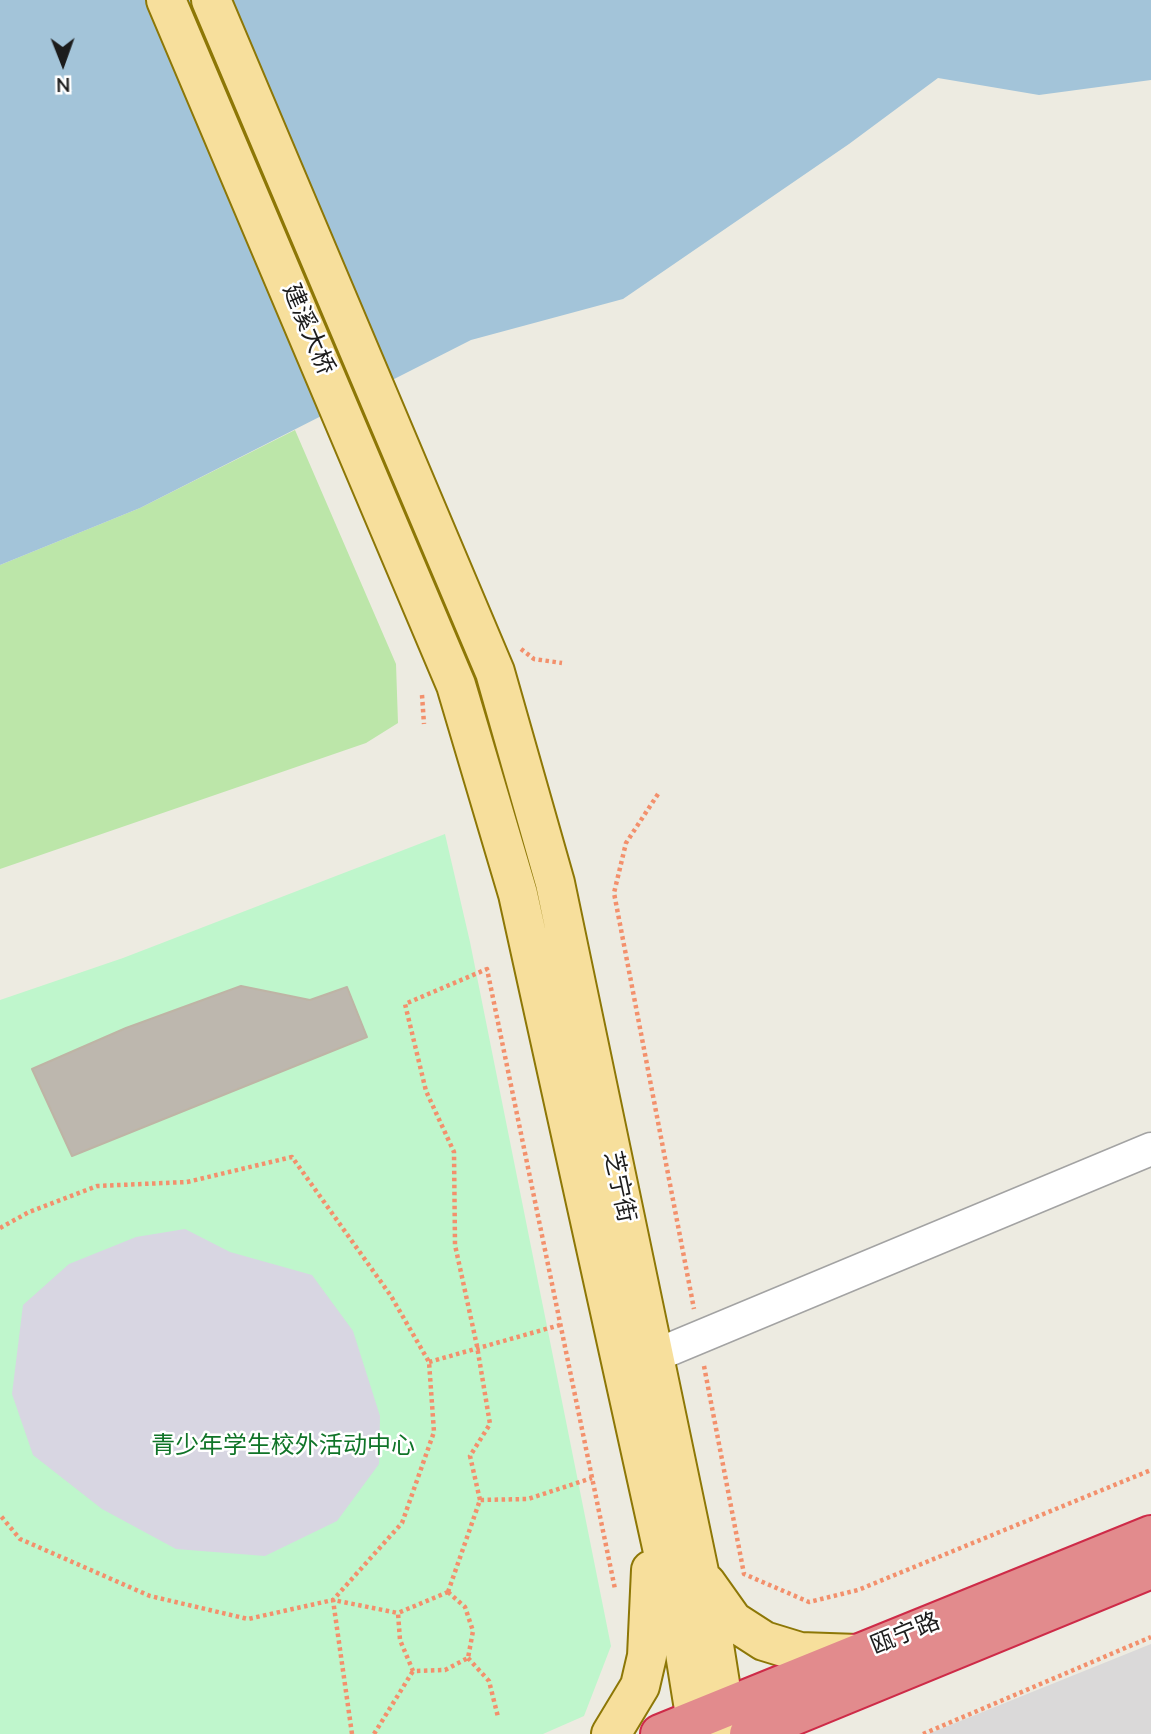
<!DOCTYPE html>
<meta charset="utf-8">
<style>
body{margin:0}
#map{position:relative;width:1151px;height:1734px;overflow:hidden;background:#edebe1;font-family:"Nunito Sans",sans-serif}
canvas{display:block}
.north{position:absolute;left:28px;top:28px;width:70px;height:70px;-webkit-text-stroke:5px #fff;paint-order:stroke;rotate:179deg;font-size:19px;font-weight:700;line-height:28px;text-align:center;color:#1c1c1c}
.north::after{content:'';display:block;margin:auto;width:24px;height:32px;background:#1c1c1c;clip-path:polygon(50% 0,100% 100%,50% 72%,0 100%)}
</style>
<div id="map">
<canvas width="1151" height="1734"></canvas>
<div class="north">N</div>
</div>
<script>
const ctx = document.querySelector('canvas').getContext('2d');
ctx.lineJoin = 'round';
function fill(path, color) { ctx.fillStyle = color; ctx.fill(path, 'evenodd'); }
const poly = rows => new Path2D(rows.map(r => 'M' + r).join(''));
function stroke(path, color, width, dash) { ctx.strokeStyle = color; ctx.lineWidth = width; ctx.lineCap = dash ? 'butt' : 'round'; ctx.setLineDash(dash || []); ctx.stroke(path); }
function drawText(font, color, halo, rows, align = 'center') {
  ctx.font = font + ' "Nunito Sans","Noto Sans SC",sans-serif'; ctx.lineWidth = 5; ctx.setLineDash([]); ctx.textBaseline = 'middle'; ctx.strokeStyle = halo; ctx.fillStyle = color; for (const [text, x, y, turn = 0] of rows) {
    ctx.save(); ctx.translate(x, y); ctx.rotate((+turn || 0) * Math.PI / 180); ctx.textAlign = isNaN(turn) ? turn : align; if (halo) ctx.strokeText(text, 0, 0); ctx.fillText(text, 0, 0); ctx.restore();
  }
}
fill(poly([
 [1151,1644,1151,1734,928,1734]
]), '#dad9d9');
fill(poly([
 [295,430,396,664,398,723,366,743,0,869,0,565,140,508]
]), '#bce6a9');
fill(poly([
 [445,834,470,942,611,1646,584,1716,543,1734,0,1734,0,1000,123,958]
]), '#bff6cc');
fill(poly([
 [185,1229,230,1252,312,1275,353,1331,380,1416,379,1464,337,1521,265,1556,176,1549,102,1509,33,1455,12,1394,23,1305,69,1264,136,1237]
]), '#d8d6e2');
fill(poly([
 [0,0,1151,0,1151,80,1039,95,938,78,849,144,623,299,471,340,140,508,0,565]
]), '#a3c4d9');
const building = poly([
 [241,986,310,1000,347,987,367,1037,72,1156,32,1069,126,1028,241,986]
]);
fill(building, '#bdb7ae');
stroke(building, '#beb4a5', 2);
const minor = poly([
 [654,1356,1151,1149]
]);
const major = poly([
 [166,0,456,685,518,894,684,1647,698,1734],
 [211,0,495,672,555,883,713,1639,728,1734],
 [706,1583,733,1621,764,1641,800,1652,858,1654],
 [611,1734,640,1686,647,1656,651,1570]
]);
const highway = poly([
 [660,1734,1151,1535],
 [749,1734,1151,1569]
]);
stroke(minor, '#a3a3a3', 35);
stroke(major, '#8d7706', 42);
stroke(highway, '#ce2b48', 42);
stroke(poly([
 [521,649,534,659,562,663],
 [422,695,424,724],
 [658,794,626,843,614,893,694,1309],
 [0,1228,29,1212,97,1186,187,1182,292,1157,391,1296,429,1362,434,1432,402,1523,333,1600,248,1619,150,1596,20,1539,0,1515],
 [429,1362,560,1325],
 [704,1366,744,1574,809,1602,858,1590,1151,1470],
 [480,1500,470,1456,490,1424,477,1346,455,1245,454,1152,426,1091,405,1004,487,969,615,1589],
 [448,1592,465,1607,473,1631,468,1658,445,1670,413,1671,400,1640,398,1613,448,1592],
 [448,1592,480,1500,528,1499,592,1478],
 [468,1658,489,1681,498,1717],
 [352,1734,333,1600,398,1613],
 [374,1734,413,1671],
 [923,1734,1151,1637]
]), '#f3906c', 4.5, [3.5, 3.5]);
stroke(minor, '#fff', 32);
stroke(major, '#f7df9c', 38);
stroke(highway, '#e28b8d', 38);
drawText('24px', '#1c1c1c', '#fff', [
 ["建溪大桥",307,330,67],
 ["芝宁街",618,1187,78],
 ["瓯宁路",906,1635,-22]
]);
drawText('24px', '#107428', '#fff', [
 ["青少年学生校外活动中心",283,1447]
]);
</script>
